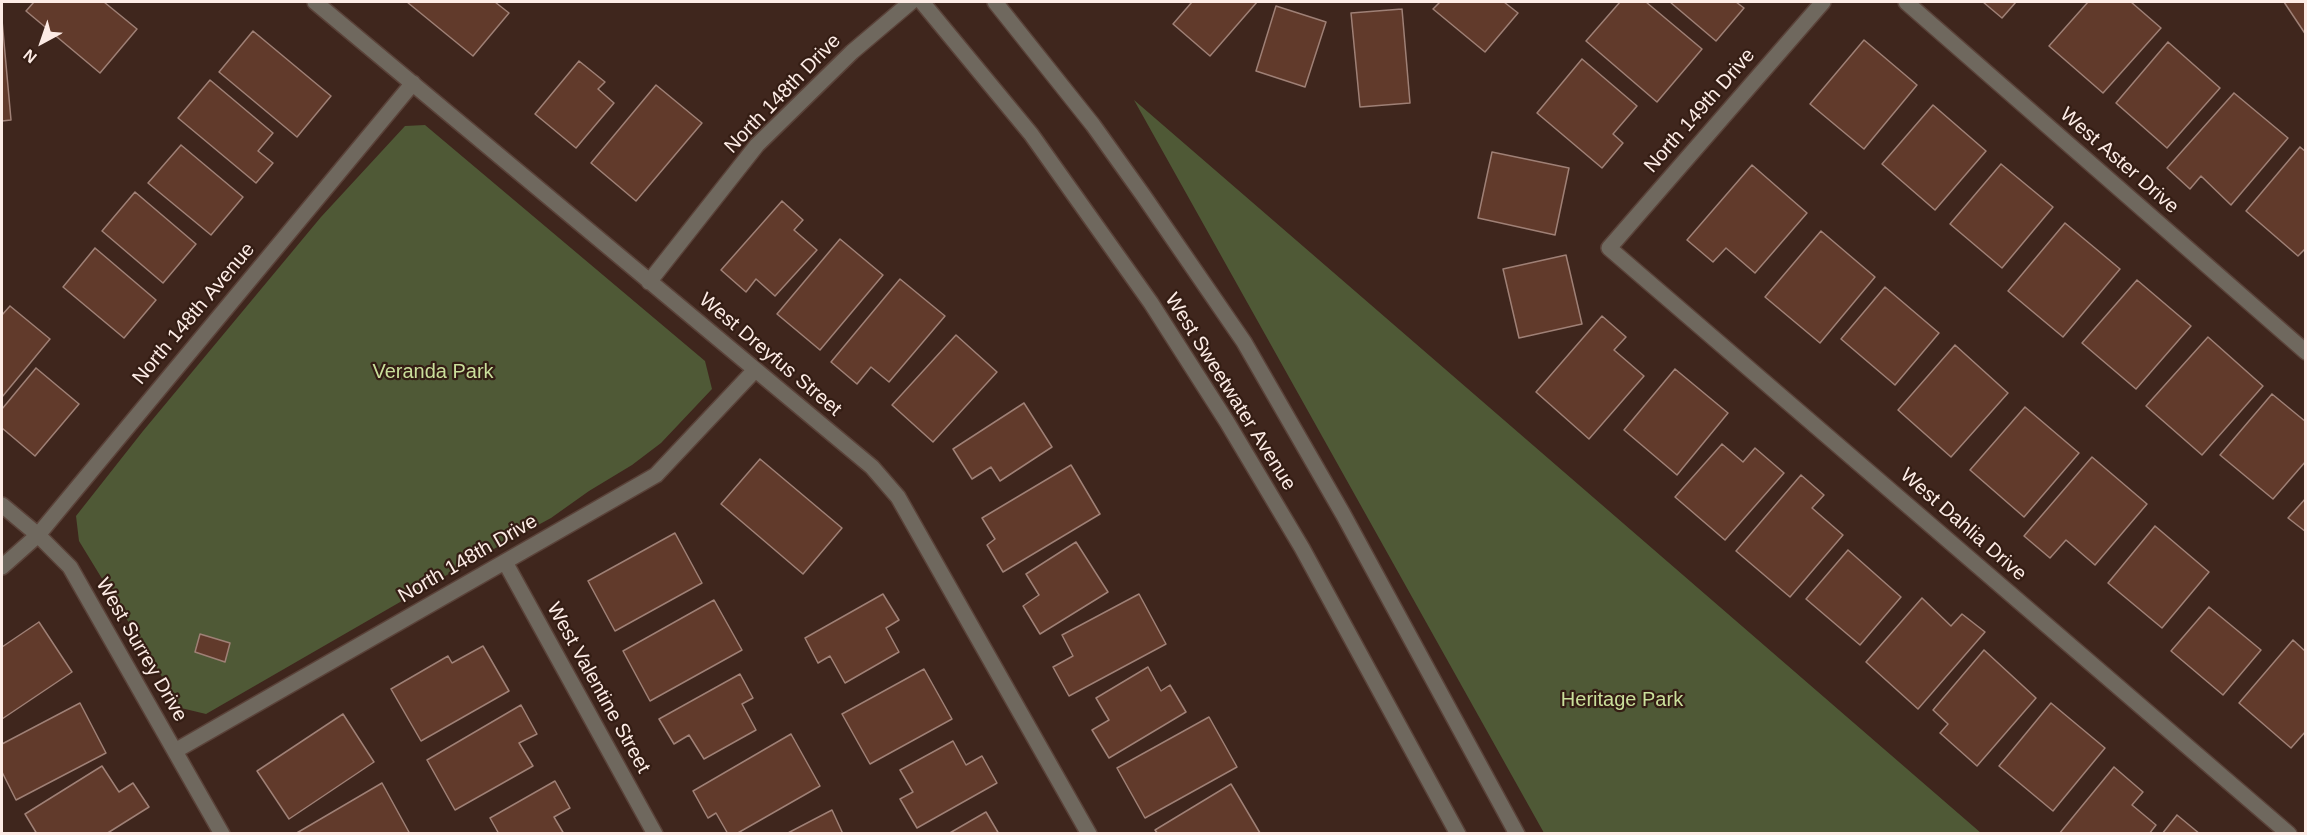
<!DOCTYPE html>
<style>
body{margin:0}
#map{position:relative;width:2307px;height:835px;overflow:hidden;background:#3f261d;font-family:Helvetica,sans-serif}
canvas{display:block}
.frame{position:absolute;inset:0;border:3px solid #fdece6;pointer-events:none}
.north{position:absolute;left:12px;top:12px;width:60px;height:60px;-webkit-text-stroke:4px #341d14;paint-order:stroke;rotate:220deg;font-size:16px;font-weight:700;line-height:24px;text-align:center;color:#fdece6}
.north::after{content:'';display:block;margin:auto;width:21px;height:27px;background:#fdece6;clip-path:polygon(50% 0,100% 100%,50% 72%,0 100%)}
</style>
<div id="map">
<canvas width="2307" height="835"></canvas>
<div class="frame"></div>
<div class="north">N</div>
</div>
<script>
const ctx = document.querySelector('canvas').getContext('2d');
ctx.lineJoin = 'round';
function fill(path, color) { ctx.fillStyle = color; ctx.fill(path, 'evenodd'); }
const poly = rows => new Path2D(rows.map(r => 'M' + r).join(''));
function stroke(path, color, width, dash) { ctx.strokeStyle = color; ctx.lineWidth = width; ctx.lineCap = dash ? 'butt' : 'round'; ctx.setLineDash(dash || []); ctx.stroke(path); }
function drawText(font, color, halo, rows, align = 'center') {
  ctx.font = font + ' Helvetica,sans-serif'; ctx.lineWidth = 4.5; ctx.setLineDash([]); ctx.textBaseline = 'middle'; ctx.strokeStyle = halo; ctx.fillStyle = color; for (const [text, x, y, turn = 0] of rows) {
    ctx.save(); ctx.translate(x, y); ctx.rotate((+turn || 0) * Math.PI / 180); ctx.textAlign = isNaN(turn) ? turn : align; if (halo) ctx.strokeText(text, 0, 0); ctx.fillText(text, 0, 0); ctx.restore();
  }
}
fill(poly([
 [1134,100,1341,279,1981,833,1544,833],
 [425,125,705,361,712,389,661,443,632,465,589,491,551,518,466,564,206,714,181,708,79,541,76,516,143,431,321,217,405,126]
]), '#4f5936');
const building = poly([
 [34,2,104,2,137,29,100,73,26,11,34,2],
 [407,2,495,2,509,13,473,56,407,2],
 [1192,2,1257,2,1210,56,1173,24,1192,2],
 [1440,2,1504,2,1518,13,1485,52,1433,9,1440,2],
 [1620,2,1646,2,1702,49,1657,102,1586,41,1620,2],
 [1670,2,1736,2,1744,8,1716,41,1670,2],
 [1983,2,2016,2,2002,18,1983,2],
 [2088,2,2131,2,2161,28,2103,93,2049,46,2088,2],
 [2284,2,2306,2,2306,35,2284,2],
 [1276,6,1326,22,1305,87,1256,71,1276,6],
 [1402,9,1410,103,1360,107,1351,13,1402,9],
 [2,20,11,120,2,121,2,20],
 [253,31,331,96,297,137,219,72,253,31],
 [1864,40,1917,85,1864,149,1810,104,1864,40],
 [2168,42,2220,88,2167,148,2116,103,2168,42],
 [1582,59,1637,106,1613,134,1623,143,1602,168,1537,113,1582,59],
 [579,61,605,82,598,89,614,103,576,148,535,114,579,61],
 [210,80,273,133,258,151,273,163,256,183,178,118,210,80],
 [656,85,702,123,636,201,591,163,656,85],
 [2234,93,2288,138,2231,205,2201,176,2190,189,2167,168,2234,93],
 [1933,105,1986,151,1935,210,1882,164,1933,105],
 [181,145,243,197,211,235,148,183,181,145],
 [2300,147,2306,152,2306,248,2298,256,2246,211,2300,147],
 [1492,152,1569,168,1555,235,1478,218,1492,152],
 [2001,164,2053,207,2002,268,1950,224,2001,164],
 [1752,165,1807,213,1755,273,1726,248,1713,262,1687,240,1752,165],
 [135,192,196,244,163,283,102,231,135,192],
 [782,201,803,220,794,230,817,250,775,296,756,279,746,292,721,270,782,201],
 [2065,223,2120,269,2063,337,2008,291,2065,223],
 [1821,231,1875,277,1820,343,1765,297,1821,231],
 [840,239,883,275,820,350,777,314,840,239],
 [95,248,156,300,124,338,63,287,95,248],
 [1566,255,1582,324,1519,338,1503,269,1566,255],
 [900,279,945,316,889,382,871,367,857,384,831,362,900,279],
 [2137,280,2191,326,2136,389,2082,343,2137,280],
 [1885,287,1939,333,1895,385,1841,339,1885,287],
 [10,306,50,339,2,397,2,315,10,306],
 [1602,316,1626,337,1614,350,1644,376,1589,439,1536,392,1602,316],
 [956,335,997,372,933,442,892,405,956,335],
 [2208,337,2263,386,2202,455,2146,406,2208,337],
 [1955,345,2008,393,1951,457,1898,410,1955,345],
 [36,368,79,404,35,456,2,428,2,409,36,368],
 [1675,369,1728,413,1677,475,1624,430,1675,369],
 [2272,394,2306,422,2306,461,2273,499,2220,455,2272,394],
 [1024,403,1052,447,1000,481,991,467,972,479,953,449,1024,403],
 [2025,407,2079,453,2024,517,1970,470,2025,407],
 [1722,444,1743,462,1755,448,1784,473,1725,540,1675,497,1722,444],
 [2092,457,2147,504,2095,565,2066,540,2050,558,2024,536,2092,457],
 [760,459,842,528,803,574,721,504,760,459],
 [1071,465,1100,514,1003,572,987,545,995,539,982,518,1071,465],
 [1801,475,1824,495,1812,508,1843,535,1790,597,1736,551,1801,475],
 [2306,498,2306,532,2288,518,2306,498],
 [2155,526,2209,572,2162,628,2108,583,2155,526],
 [675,533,702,583,615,631,588,581,675,533],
 [1076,542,1108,592,1040,634,1023,606,1039,595,1026,574,1076,542],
 [1848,550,1901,597,1860,645,1806,599,1848,550],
 [883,594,899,620,886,628,899,652,845,683,830,656,818,663,805,638,883,594],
 [1139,594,1166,644,1069,696,1053,667,1073,656,1062,635,1139,594],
 [1922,598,1951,626,1962,614,1985,632,1918,709,1866,662,1922,598],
 [714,600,742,650,650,701,623,651,714,600],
 [2209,607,2261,650,2223,695,2171,651,2209,607],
 [39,622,72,672,2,719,2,647,39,622],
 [200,634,230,643,225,662,195,652,200,634],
 [2293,640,2306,652,2306,731,2291,748,2239,703,2293,640],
 [483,646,509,691,421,741,391,689,448,656,452,663,483,646],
 [1984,650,2036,698,1977,766,1940,733,1948,724,1933,710,1984,650],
 [1148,667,1161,691,1170,685,1186,712,1109,758,1092,730,1109,720,1096,698,1148,667],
 [924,669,952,719,870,764,842,714,924,669],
 [740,674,753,698,742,704,756,730,704,759,689,735,674,744,659,719,740,674],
 [80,703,106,753,16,800,2,772,2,744,80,703],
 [2051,703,2105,748,2053,811,1999,766,2051,703],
 [521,705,537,734,519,743,533,766,455,810,427,760,521,705],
 [343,714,374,762,289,819,257,771,343,714],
 [1209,717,1237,767,1145,818,1117,768,1209,717],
 [791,734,820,786,736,834,728,834,716,813,708,818,693,791,791,734],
 [953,741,966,765,982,756,997,783,917,828,900,799,913,792,900,770,953,741],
 [102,766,119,792,133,783,149,807,106,834,37,834,25,814,102,766],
 [2114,767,2143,792,2132,805,2156,825,2149,834,2059,834,2114,767],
 [555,781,570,808,554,817,564,834,499,834,490,818,555,781],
 [382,783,410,834,295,834,382,783],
 [1231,784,1260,833,1158,834,1155,830,1231,784],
 [832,810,843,834,786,834,832,810],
 [986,812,999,834,948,834,986,812],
 [2177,815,2200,834,2162,834,2177,815]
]);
fill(building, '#613a2b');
stroke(building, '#9f8076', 1.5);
const minor = poly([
 [315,2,872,467,898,497,1089,834],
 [922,2,1031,134,1151,303,1227,422,1302,548,1458,834],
 [995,2,1093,125,1143,195,1244,342,1343,514,1517,834],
 [1823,2,1609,248,2289,834],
 [1906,2,2306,352],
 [649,282,757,145,852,52,911,2],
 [2,505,38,535,70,567,222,834],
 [505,562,655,834],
 [2,567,38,535,413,83],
 [175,751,656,475,755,370]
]);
stroke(minor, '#5a4239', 18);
stroke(minor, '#6f685e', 15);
drawText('20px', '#fdece6', '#341d14', [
 ["North 148th Drive",783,94,-46],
 ["North 149th Drive",1700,111,-49],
 ["West Aster Drive",2119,161,41],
 ["North 148th Avenue",194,314,-50],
 ["West Dreyfus Street",770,355,40],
 ["West Sweetwater Avenue",1230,392,58],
 ["West Dahlia Drive",1963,525,41],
 ["North 148th Drive",468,559,-30],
 ["West Surrey Drive",141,650,60],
 ["West Valentine Street",598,688,61]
]);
drawText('20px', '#cadf9b', '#341d14', [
 ["Veranda Park",433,372],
 ["Heritage Park",1622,700]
]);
</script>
